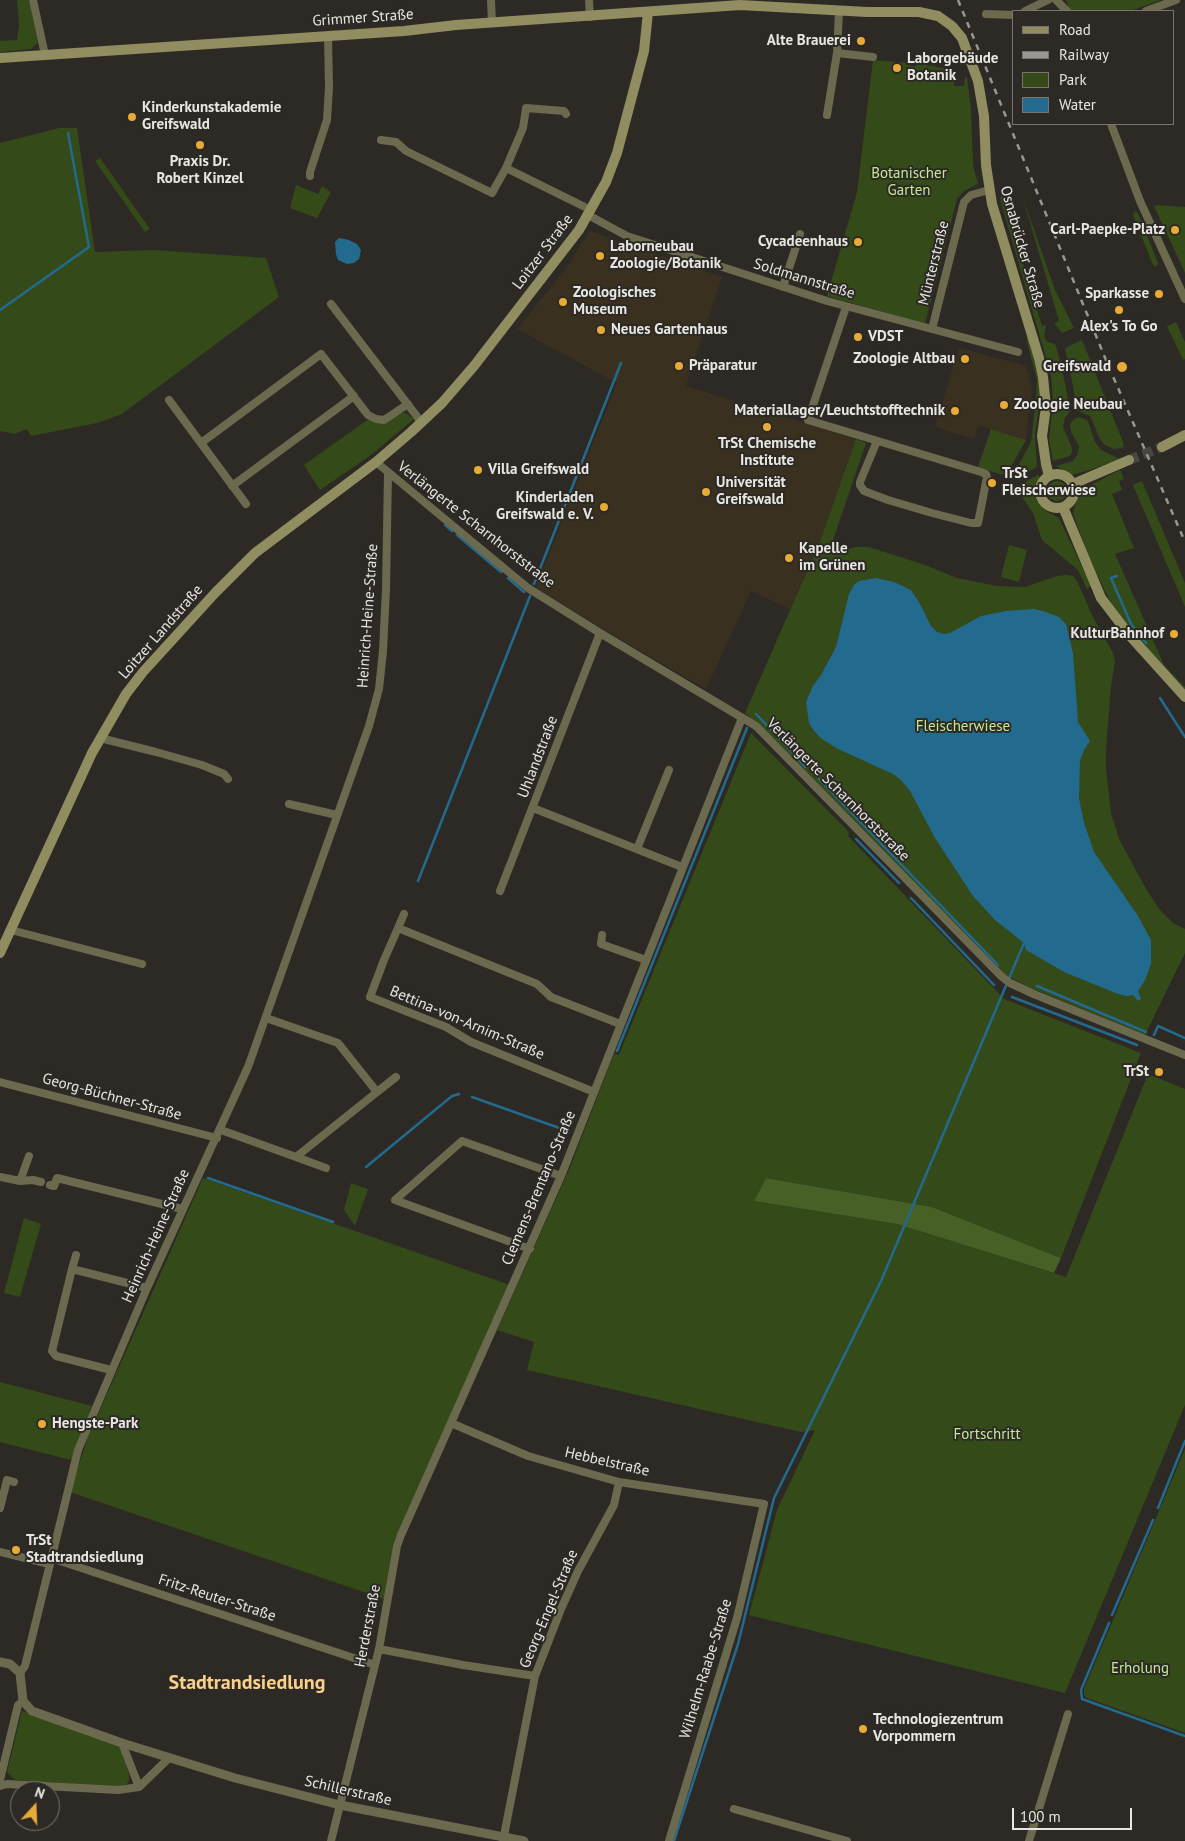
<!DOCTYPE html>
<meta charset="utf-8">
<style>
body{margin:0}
#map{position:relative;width:1185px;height:1841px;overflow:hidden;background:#2d2a25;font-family:"PT Sans",sans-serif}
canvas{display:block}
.legend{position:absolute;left:1012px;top:10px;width:162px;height:115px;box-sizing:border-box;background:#2d2a25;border:1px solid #787571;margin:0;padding:6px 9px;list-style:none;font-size:15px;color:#e8e6e3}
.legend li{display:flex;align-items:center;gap:10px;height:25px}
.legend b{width:25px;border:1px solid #787571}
.north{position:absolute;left:10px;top:1781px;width:50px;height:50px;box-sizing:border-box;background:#2d2a25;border:1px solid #787571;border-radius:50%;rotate:20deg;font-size:14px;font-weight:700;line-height:20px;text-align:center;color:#e8e6e3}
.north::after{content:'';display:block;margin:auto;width:18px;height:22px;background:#e8ab37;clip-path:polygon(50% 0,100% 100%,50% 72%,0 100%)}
.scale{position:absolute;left:1012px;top:1808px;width:120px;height:22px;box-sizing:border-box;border:2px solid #e8e6e3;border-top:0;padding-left:6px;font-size:15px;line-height:18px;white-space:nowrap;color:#e8e6e3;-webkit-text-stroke:4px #2d2a25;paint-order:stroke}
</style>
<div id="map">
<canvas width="1185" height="1841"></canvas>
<ul class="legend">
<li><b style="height:6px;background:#908d61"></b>Road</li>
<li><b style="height:6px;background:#999793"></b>Railway</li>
<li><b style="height:14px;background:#344a18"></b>Park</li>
<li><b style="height:14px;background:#236a8f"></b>Water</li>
</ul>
<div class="north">N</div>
<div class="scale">100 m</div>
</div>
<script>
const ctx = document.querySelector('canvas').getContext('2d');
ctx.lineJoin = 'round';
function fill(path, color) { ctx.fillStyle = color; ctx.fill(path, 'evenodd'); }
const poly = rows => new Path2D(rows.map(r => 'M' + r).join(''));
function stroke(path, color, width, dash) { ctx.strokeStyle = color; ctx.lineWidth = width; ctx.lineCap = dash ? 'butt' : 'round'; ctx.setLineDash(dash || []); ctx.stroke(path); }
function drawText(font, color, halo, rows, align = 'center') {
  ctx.font = font + ' "PT Sans",sans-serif'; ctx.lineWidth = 4; ctx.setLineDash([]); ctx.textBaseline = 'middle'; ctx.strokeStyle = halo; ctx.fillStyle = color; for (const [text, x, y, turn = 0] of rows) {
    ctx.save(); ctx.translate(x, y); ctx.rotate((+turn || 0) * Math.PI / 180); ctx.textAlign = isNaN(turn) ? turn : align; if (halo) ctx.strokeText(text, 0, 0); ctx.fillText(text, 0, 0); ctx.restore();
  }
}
fill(poly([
 [590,231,722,277,686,386,856,439,819,544,790,609,751,591,706,689,601,628,536,587,617,383,517,329,565,270],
 [959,348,1026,366,1032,389,1026,440,979,425,974,439,935,427]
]), '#3a3020');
fill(poly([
 [17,0,28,0,30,3,38,43,31,49,0,52,0,41,17,40,19,24],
 [1066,0,1161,0,1130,11,1070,11],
 [873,60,910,63,910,66,916,66,916,63,953,70,954,86,964,86,965,77,967,78,971,109,973,165,978,184,964,191,957,199,925,324,827,296,857,192],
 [59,128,77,128,95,252,155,250,266,258,279,297,122,414,97,423,31,436,27,429,15,434,0,431,0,143],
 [100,158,150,229,145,232,95,161],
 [296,185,318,194,322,186,331,192,317,218,290,208],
 [1004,192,1006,194,1008,199,1004,201,1042,326,1046,325,1044,337,1047,342,1055,344,1060,360,1070,408,1069,413,1065,418,1063,427,1072,448,1072,452,1070,456,1053,461,1049,440,1053,399,1051,375,1000,199,1001,195],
 [1022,195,1055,290,1074,328,1062,333,1054,323,1059,321],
 [1157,205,1185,207,1185,273,1154,206],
 [1135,211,1138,213,1158,263,1156,267,1153,265,1133,215],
 [1176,322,1185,342,1185,359,1183,360,1167,326],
 [1027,329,1041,386,1035,436,1037,467,1017,478,1016,470,1031,442,1036,401,1037,380,1027,342],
 [1082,340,1123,442,1124,447,1121,448,1114,449,1105,445,1100,439,1090,416,1078,411,1075,407,1077,406,1068,361,1065,349,1069,346],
 [402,413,406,413,414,419,371,455,320,490,304,465,370,418,395,416],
 [1080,417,1088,421,1095,442,1101,450,1120,459,1090,470,1072,475,1056,466,1073,461,1078,454,1079,446,1071,432,1070,424,1074,419],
 [991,429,1026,440,1012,465,1009,477,978,467],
 [856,439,866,443,831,546,831,550,839,552,856,547,869,547,925,565,957,578,997,586,1025,587,1057,576,1066,575,1073,576,1077,581,1093,617,1113,653,1115,661,1111,686,1106,748,1106,768,1111,813,1119,839,1145,887,1159,909,1173,923,1185,929,1185,953,1145,1035,1029,987,1002,973,773,739,745,713,819,544],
 [1120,470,1124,479,1119,481,1122,490,1112,494,1134,548,1115,554,1164,665,1185,687,1185,690,1134,634,1112,605,1089,558,1073,513,1077,498,1083,489],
 [1038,475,1040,478,1034,487,1036,500,1046,511,1059,518,1091,586,1087,589,1078,570,1042,540,1033,513,1017,490,1019,485],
 [1142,481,1185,583,1185,607,1133,485],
 '1047 491a10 10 0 1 1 20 0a10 10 0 1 1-20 0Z',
 [1009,545,1027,550,1019,582,1001,577],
 [751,733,849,832,848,836,1004,999,1141,1053,1061,1258,932,1207,766,1178,754,1201,897,1224,1066,1277,1148,1074,1185,1089,1185,1405,1065,1693,749,1615,777,1510,815,1430,801,1432,527,1370,534,1342,497,1330,569,1170,614,1054,619,1055],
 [203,1178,510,1285,393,1544,384,1599,70,1492,88,1437],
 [351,1183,368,1189,355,1226,344,1210],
 [24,1218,41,1224,20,1297,4,1293],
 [0,1382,92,1406,71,1460,0,1442],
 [1185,1449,1185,1733,1087,1698,1084,1695,1084,1689],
 [22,1711,120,1746,129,1774,129,1780,127,1784,117,1787,15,1780,7,1772]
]), '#344a18');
fill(poly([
 [766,1178,932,1207,1061,1258,1054,1273,897,1224,754,1201]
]), '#466026');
fill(poly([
 [339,238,349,240,357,244,361,250,359,259,354,263,347,264,338,260,336,254,335,242],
 [876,578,894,582,911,590,920,604,931,626,937,632,944,634,950,633,981,616,1006,611,1034,609,1043,611,1059,617,1066,624,1073,653,1078,722,1090,741,1084,750,1080,761,1079,798,1084,823,1094,852,1138,916,1151,940,1151,964,1145,980,1138,991,1141,999,1139,1000,1138,1001,1133,995,1126,996,1118,994,1064,972,1026,950,1024,943,995,920,973,896,935,838,910,791,901,780,893,774,838,749,822,739,814,731,809,723,806,702,813,686,821,675,836,647,849,594,854,585,859,581]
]), '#236a8f');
stroke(poly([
 [0,310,89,247,68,133],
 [445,525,452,531],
 [457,535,501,572],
 [1117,576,1111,578,1131,624,1146,643],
 [508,578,524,592],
 [534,584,621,363],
 [1160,698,1185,737],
 [756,714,775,734],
 [779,738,805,767],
 [819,779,998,965],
 [856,839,899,883],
 [418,881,530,596],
 [911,898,994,985],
 [1037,986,1146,1032],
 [1012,997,1137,1045],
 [1154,1035,1158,1026,1185,1038],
 [617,1051,747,728],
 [472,1097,565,1130],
 [366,1167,452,1096,459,1094],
 [208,1178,333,1222],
 [1158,1508,1185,1441],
 [1112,1615,1153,1520],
 [1109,1623,1081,1690,1082,1699,1185,1736],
 [674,1841,738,1644,774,1498,881,1281,1024,943]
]), '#236a8f', 2.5);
stroke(poly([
 [1129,460,1162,447]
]), '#494642', 10, [10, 5]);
stroke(poly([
 [33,0,45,55],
 [491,0,492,23],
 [589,0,590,17],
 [1056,0,1067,11],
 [839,11,837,53,873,57],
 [1025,11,1048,0],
 [1146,11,1176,0],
 [986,14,1014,15],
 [827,115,837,53],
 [1111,124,1140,201,1185,299],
 [381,140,396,142,406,151,492,193,506,168,591,210],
 [506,168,523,128,526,108,564,111,566,114],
 [310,176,310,172,327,120,329,87,328,36],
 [588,215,627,236,827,301,1018,352],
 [783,287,800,234],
 [331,304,422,423],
 [846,307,808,420,981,472,986,474,987,477,978,523,971,523,932,513,888,500,864,491,860,485,860,482,877,441],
 [932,329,964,202,971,195,989,190],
 [169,400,246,504],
 [201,443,321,354,368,415,376,419,384,420,408,404],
 [376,462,528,588,600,633,756,726,1001,976,1010,983,1036,995,1185,1055],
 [232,486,354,396],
 [100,738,156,752,202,765,224,774,228,779],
 [289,804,337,815],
 [533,808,682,867],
 [637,849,669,770],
 [500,891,600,633],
 [398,928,404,914],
 [11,930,142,964],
 [602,935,601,944,646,960],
 [0,1082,217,1138],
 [377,1092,396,1077],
 [594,1092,471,1042,446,1027,370,997,384,960,398,928,537,984,551,997,620,1024],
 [221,1130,296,1157,377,1092,338,1043,266,1018],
 [296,1157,326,1168],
 [0,1177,20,1181,33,1180,41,1182],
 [20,1181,29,1156],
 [50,1185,54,1186,57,1178,182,1209],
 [530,1249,395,1200,462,1141,561,1176],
 [72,1269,76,1255],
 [111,1370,56,1356,52,1351,72,1269,147,1288],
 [451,1423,528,1456,619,1482,764,1504,737,1618,669,1841],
 [0,1508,7,1480,14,1482],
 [0,1552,49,1564],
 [51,1558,375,1665],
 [379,1649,463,1665,535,1676],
 [20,1673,25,1666,78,1450,147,1288,248,1067,369,726,379,689,383,651,386,589,388,473],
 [122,1743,139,1787],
 [0,1780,18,1705,23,1701],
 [0,1786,7,1784,118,1790,139,1787,168,1759],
 [734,1809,847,1841],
 [331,1841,379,1649,397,1546,401,1535,561,1176,742,718],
 [503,1841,535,1676,561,1609,578,1571,614,1505,619,1482],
 [1029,1841,1068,1714]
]), '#6b694e', 8);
stroke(poly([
 [0,1662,10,1664,20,1673,23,1701,32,1711,122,1743,235,1778,340,1805,524,1841]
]), '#6b694e', 9);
stroke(poly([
 [0,58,404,31,456,25,740,5,867,12,919,12,938,16,952,26,962,38,978,81,984,116,986,165,992,204,1039,358,1043,377,1046,407,1042,436,1046,464,1049,476],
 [1162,447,1185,435],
 '1040 491a17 17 0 1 1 34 0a17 17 0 1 1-34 0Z',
 [1073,484,1129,460],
 [1063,507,1101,598,1130,636,1185,697],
 [0,953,92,753,126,694,143,672,215,593,255,553,376,462,411,432,442,403,474,366,579,230,606,182,617,153,644,51,648,12]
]), '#908d61', 10);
stroke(poly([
 [958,0,1108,365,1185,542]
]), '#999793', 2.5, [6, 6]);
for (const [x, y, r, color] of [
 [861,41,5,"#e8ab37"],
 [897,68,5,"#e8ab37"],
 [132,117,5,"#e8ab37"],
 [200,145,5,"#e8ab37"],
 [1175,230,5,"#e8ab37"],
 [858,242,5,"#e8ab37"],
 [600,256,5,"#e8ab37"],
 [1159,294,5,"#e8ab37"],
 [563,302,5,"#e8ab37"],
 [1119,310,5,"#e8ab37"],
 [601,330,5,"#e8ab37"],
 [858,337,5,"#e8ab37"],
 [965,359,5,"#e8ab37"],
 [679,366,5,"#e8ab37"],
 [1122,367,6,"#e8ab37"],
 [1004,405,5,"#e8ab37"],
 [955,411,5,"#e8ab37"],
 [767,427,5,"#e8ab37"],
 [478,470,5,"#e8ab37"],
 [992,483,5,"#e8ab37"],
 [706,492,5,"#e8ab37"],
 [604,507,5,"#e8ab37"],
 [789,558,5,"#e8ab37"],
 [1174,634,5,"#e8ab37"],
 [1159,1072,5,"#e8ab37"],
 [42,1424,5,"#e8ab37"],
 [16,1550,5,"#e8ab37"],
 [863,1729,5,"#e8ab37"]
]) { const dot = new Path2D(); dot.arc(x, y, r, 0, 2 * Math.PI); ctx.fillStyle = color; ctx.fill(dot); stroke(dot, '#2d2a25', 2); }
drawText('15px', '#e8e6e3', '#2d2a25', [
 ["Grimmer Straße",363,18,-4],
 ["Osnabrücker Straße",1022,247,74],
 ["Loitzer Straße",543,252,-53],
 ["Münterstraße",934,263,-76],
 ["Soldmannstraße",804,279,17],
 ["Verlängerte Scharnhorststraße",476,525,38],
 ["Heinrich-Heine-Straße",368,616,-86],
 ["Loitzer Landstraße",161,632,-49],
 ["Uhlandstraße",538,757,-69],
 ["Verlängerte Scharnhorststraße",838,790,45],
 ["Bettina-von-Arnim-Straße",467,1023,23],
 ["Georg-Büchner-Straße",112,1097,15],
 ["Clemens-Brentano-Straße",539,1188,-67],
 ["Heinrich-Heine-Straße",156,1236,-66],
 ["Hebbelstraße",607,1462,13],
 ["Fritz-Reuter-Straße",217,1598,18],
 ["Georg-Engel-Straße",549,1609,-67],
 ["Herderstraße",368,1626,-79],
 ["Wilhelm-Raabe-Straße",706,1669,-73],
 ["Schillerstraße",348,1791,13]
]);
drawText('bold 15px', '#e8e6e3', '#2d2a25', [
 ["Alte Brauerei",851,41,"right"],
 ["Laborgebäude",907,59],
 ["Botanik",907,76],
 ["Kinderkunstakademie",142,108],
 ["Greifswald",142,125],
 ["Praxis Dr.",200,162,"center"],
 ["Robert Kinzel",200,179,"center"],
 ["Carl-Paepke-Platz",1165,230,"right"],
 ["Cycadeenhaus",848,242,"right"],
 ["Laborneubau",610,247],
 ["Zoologie/Botanik",610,264],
 ["Zoologisches",573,293],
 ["Museum",573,310],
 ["Sparkasse",1149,294,"right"],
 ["Alex's To Go",1119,327,"center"],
 ["Neues Gartenhaus",611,330],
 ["VDST",868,337],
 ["Zoologie Altbau",955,359,"right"],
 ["Präparatur",689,366],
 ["Greifswald",1111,367,"right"],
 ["Zoologie Neubau",1014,405],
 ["Materiallager/Leuchtstofftechnik",945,411,"right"],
 ["TrSt Chemische",767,444,"center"],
 ["Institute",767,461,"center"],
 ["Villa Greifswald",488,470],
 ["TrSt",1002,474],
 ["Fleischerwiese",1002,491],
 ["Universität",716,483],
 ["Greifswald",716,500],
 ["Kinderladen",594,498,"right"],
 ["Greifswald e. V.",594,515,"right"],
 ["Kapelle",799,549],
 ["im Grünen",799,566],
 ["KulturBahnhof",1164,634,"right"],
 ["TrSt",1149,1072,"right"],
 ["Hengste-Park",52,1424],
 ["TrSt",26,1541],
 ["Stadtrandsiedlung",26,1558],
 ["Technologiezentrum",873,1720],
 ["Vorpommern",873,1737]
], 'left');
drawText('15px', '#c0ea94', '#2d2a25', [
 ["Botanischer",909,174],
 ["Garten",909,191],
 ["Fleischerwiese",963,727],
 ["Fortschritt",987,1435],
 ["Erholung",1140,1669]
]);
drawText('bold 20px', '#fbd08a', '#2d2a25', [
 ["Stadtrandsiedlung",247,1683]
]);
</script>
